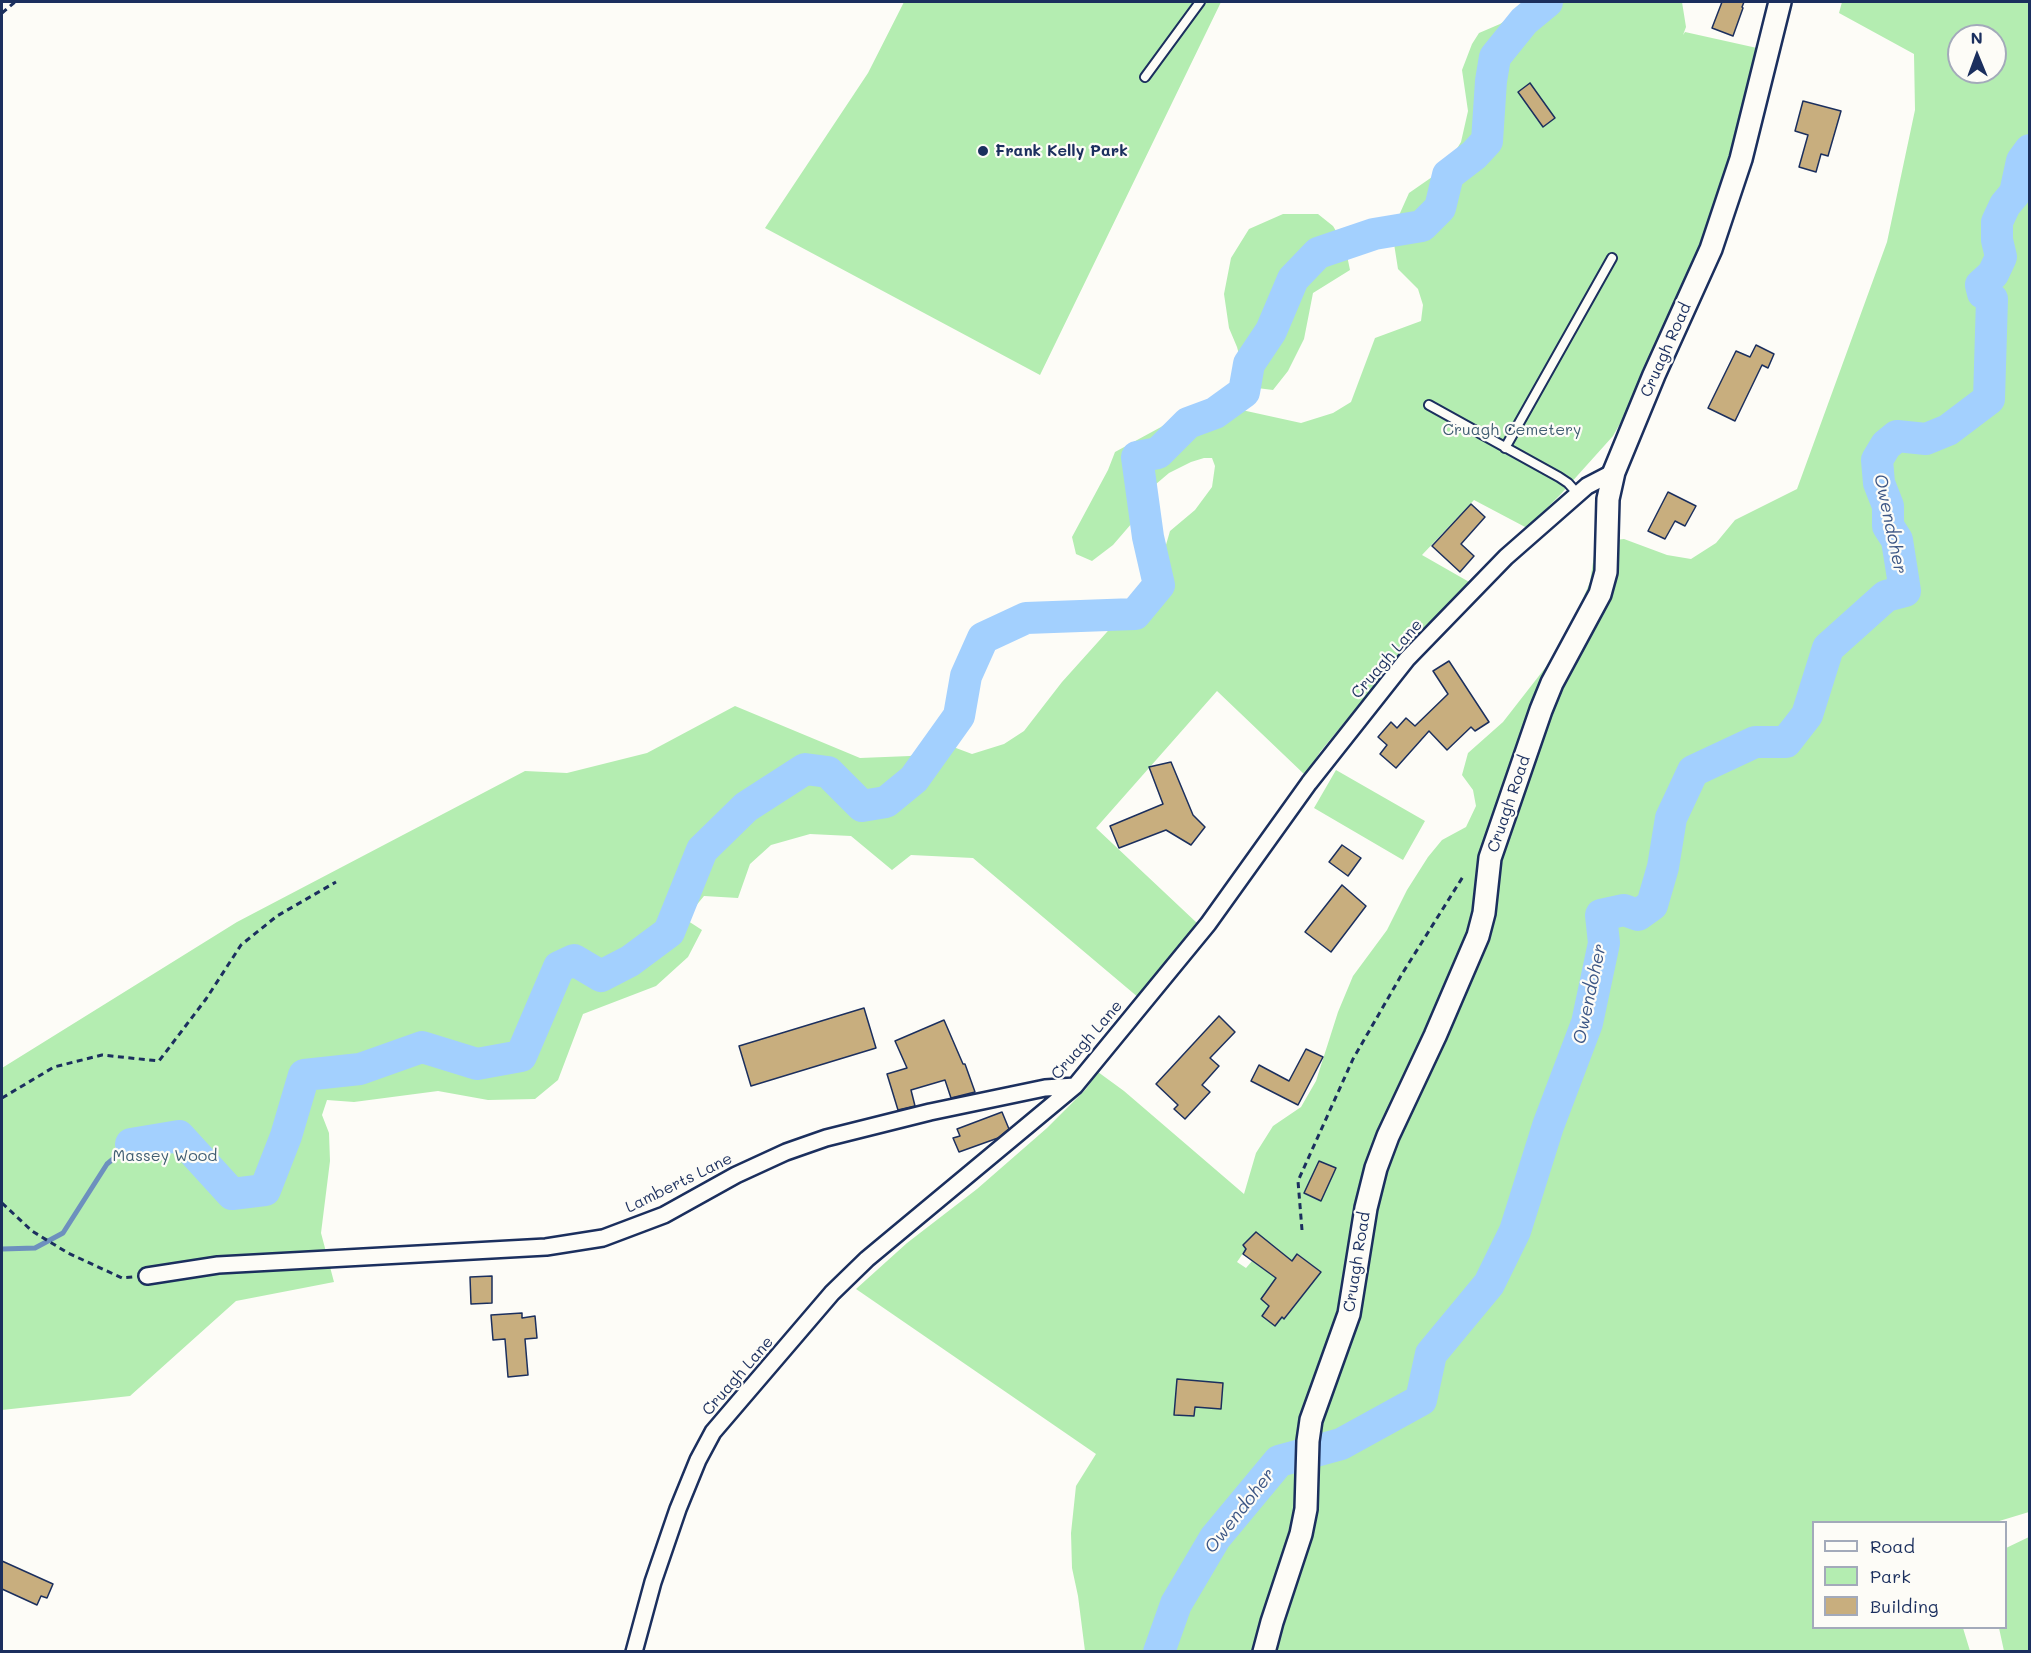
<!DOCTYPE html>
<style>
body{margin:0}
#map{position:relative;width:2031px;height:1653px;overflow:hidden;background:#fdfcf7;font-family:Mali,sans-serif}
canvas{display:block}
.frame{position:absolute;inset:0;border:3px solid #1b2f5e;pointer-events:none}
.legend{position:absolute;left:1812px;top:1521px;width:195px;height:108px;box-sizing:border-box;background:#fdfcf7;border:2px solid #a3aaba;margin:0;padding:8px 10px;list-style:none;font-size:18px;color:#1b2f5e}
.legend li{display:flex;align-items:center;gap:12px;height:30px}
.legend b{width:30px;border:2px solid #a3aaba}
.north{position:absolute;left:1947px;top:24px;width:60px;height:60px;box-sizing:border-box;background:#fdfcf7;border:2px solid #a3aaba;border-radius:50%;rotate:359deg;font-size:16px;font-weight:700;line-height:24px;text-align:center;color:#1b2f5e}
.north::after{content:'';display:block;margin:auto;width:21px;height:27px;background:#1b2f5e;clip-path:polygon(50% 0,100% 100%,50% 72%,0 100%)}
</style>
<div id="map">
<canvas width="2031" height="1653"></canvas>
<div class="frame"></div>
<ul class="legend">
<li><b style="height:8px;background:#fdfcf7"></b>Road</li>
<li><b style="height:16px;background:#b4edb1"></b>Park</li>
<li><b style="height:16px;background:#c8ae7e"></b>Building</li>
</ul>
<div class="north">N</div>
</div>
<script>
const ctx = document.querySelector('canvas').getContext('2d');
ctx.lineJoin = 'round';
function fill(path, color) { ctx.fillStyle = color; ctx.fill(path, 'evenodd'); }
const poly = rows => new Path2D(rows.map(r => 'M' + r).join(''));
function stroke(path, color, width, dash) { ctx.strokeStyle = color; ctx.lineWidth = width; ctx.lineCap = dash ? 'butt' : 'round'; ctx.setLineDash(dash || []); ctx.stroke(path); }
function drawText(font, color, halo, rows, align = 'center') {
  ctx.font = font + ' Mali,sans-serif'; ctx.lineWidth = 4.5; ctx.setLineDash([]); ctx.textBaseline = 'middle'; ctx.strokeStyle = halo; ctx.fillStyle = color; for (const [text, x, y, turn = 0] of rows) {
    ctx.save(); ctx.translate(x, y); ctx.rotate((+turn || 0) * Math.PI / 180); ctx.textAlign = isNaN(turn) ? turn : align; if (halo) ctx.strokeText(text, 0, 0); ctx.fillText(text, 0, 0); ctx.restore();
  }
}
fill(poly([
 [904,2,1221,2,1040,375,765,228,868,73],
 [1532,2,1682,2,1686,27,1683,35,1685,32,1757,48,1730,161,1697,255,1636,395,1613,436,1560,495,1527,528,1474,500,1422,555,1471,583,1377,683,1320,752,1305,775,1217,691,1096,828,1197,923,1139,998,973,858,911,855,892,870,851,836,810,834,771,845,750,864,738,898,704,896,685,919,702,930,688,957,656,986,583,1014,558,1080,535,1099,488,1100,438,1091,354,1102,327,1100,322,1115,329,1133,330,1161,321,1233,334,1282,236,1301,130,1396,2,1410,2,1068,237,922,525,771,567,773,647,753,735,706,860,758,910,756,934,746,956,748,972,754,1004,744,1024,731,1062,682,1133,603,1159,569,1170,531,1195,510,1212,487,1215,466,1212,458,1204,458,1191,462,1169,473,1149,490,1132,523,1113,545,1092,561,1076,554,1072,537,1108,470,1115,452,1161,427,1188,409,1219,405,1301,423,1333,413,1351,402,1375,338,1421,321,1423,305,1418,289,1398,269,1392,231,1409,193,1445,168,1461,142,1468,111,1462,70,1472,44,1479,33,1500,24,1529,6],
 [1842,2,2029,2,2029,1512,1996,1522,1814,1522,1814,1628,1963,1628,1970,1651,1085,1651,1078,1596,1072,1568,1071,1533,1076,1486,1096,1454,856,1289,907,1243,977,1189,1047,1128,1086,1089,1098,1072,1124,1091,1244,1194,1256,1153,1273,1126,1301,1107,1316,1081,1338,1012,1353,976,1387,930,1407,890,1428,857,1442,840,1466,827,1476,806,1473,790,1462,775,1468,753,1503,722,1563,645,1590,582,1596,542,1624,539,1667,555,1691,559,1716,543,1735,520,1797,489,1887,242,1915,110,1914,54,1839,13],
 [1959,36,1995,36,1995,72,1959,72],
 [1256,1232,1292,1261,1298,1254,1321,1272,1285,1319,1282,1317,1275,1326,1262,1316,1269,1306,1276,1278,1252,1261,1246,1268,1237,1262,1246,1249,1243,1245],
 [1177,1379,1223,1383,1221,1408,1195,1407,1194,1416,1174,1415],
 [1283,214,1318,214,1333,226,1345,246,1350,270,1313,293,1304,339,1288,371,1273,390,1257,388,1244,373,1237,347,1229,328,1224,294,1231,258,1249,229],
 [1336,770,1425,821,1403,860,1314,808],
 [2029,1537,2029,1651,2004,1651,1999,1628,2006,1628,2006,1548]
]), '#b4edb1');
stroke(poly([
 [2,1249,35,1248,63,1233,107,1164,131,1144]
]), '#6d90be', 5);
stroke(poly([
 [131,1144,179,1136,232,1194,265,1190,286,1136,304,1075,360,1069,422,1047,477,1064,521,1056,559,967,574,960,601,976,630,961,669,932,702,850,746,807,805,769,828,772,862,806,886,802,914,779,959,716,966,676,983,638,1026,618,1135,614,1159,585,1148,537,1137,457,1158,453,1188,423,1215,413,1244,392,1249,364,1271,331,1293,279,1318,253,1374,234,1422,226,1440,208,1448,175,1474,155,1487,141,1491,81,1495,57,1524,21,1547,2],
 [1159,1652,1176,1604,1215,1538,1279,1461,1341,1444,1421,1400,1431,1354,1489,1284,1515,1231,1548,1126,1587,1023,1604,943,1601,915,1624,910,1638,915,1652,905,1663,867,1671,818,1693,771,1755,742,1786,742,1807,715,1828,648,1886,596,1905,591,1897,540,1888,526,1888,506,1879,483,1877,460,1886,445,1897,436,1926,439,1948,430,1989,399,1992,299,1983,293,1981,285,1993,274,2001,257,1997,240,1997,222,2005,205,2015,193,2022,161,2030,150]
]), '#a3d0fe', 32);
const building = poly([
 [1722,2,1744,2,1742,7,1743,8,1733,36,1712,28,1722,2],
 [1530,83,1555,118,1543,127,1518,92,1530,83],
 [1803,101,1841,111,1828,156,1821,154,1816,172,1799,167,1808,135,1795,131,1803,101],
 [1756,345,1774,354,1768,368,1762,365,1735,421,1708,408,1736,351,1750,357,1756,345],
 [1668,492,1696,506,1685,526,1675,521,1665,539,1648,531,1668,492],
 [1471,504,1485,517,1461,544,1474,556,1460,572,1432,546,1471,504],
 [1449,661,1489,722,1475,731,1471,727,1447,750,1429,731,1396,768,1380,754,1387,745,1378,737,1391,722,1397,728,1406,718,1415,726,1448,694,1433,671,1449,661],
 [1171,762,1193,815,1205,827,1191,845,1166,830,1119,848,1110,826,1163,804,1149,767,1171,762],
 [1342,845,1361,858,1348,876,1329,862,1342,845],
 [1342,885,1366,906,1331,952,1305,932,1342,885],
 [864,1008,876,1048,751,1086,739,1046,864,1008],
 [1219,1016,1235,1032,1210,1058,1219,1066,1202,1085,1210,1092,1185,1119,1174,1109,1178,1105,1156,1084,1219,1016],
 [944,1020,963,1064,965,1064,975,1092,951,1098,945,1080,911,1090,915,1106,898,1110,887,1074,907,1068,895,1041,944,1020],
 [1306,1049,1323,1057,1298,1105,1251,1081,1259,1065,1289,1081,1306,1049],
 [1002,1112,1009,1129,998,1138,959,1152,953,1138,960,1136,957,1129,1002,1112],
 [1319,1161,1336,1168,1321,1201,1304,1193,1319,1161],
 [1256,1232,1292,1261,1297,1254,1321,1272,1284,1319,1282,1317,1275,1326,1262,1316,1269,1306,1261,1299,1276,1278,1243,1254,1246,1249,1243,1245,1256,1232],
 [492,1276,492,1303,471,1304,470,1277,492,1276],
 [522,1313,522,1318,535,1316,537,1338,525,1339,528,1375,508,1377,505,1339,493,1340,491,1315,522,1313],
 [1177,1379,1223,1383,1221,1409,1195,1407,1194,1416,1174,1415,1177,1379],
 [2,1561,53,1584,47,1598,41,1596,37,1605,2,1589,2,1561]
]);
fill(building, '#c8ae7e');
stroke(building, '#1b2f5e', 1.5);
const lane = poly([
 [1145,77,1200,2],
 [1429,405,1559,477,1568,483,1578,494],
 [1505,448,1612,258]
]);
const street = poly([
 [147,1276,218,1265,546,1247,603,1238,664,1215,736,1175,786,1152,826,1138,930,1112,1045,1088,1075,1086],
 [634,1652,653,1582,678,1509,698,1460,713,1432,832,1293,867,1259,1075,1086,1208,924,1309,783,1407,659,1506,557,1587,486,1614,472]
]);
const secondary = poly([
 [1264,1652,1272,1622,1301,1534,1306,1509,1308,1441,1311,1420,1349,1314,1366,1208,1376,1168,1388,1136,1435,1036,1478,936,1484,913,1490,858,1541,710,1552,683,1600,594,1606,572,1608,499,1614,472,1654,375,1711,249,1741,159,1780,2]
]);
stroke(lane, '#1b2f5e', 12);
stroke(street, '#1b2f5e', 20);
stroke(secondary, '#1b2f5e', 26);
stroke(poly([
 [2,13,15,2],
 [2,1098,54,1067,102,1055,159,1061,206,999,241,945,277,916,336,882],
 [2,1203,32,1231,68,1253,122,1278,133,1277],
 [1302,1230,1298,1181,1353,1059,1402,974,1464,875]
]), '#1b2f5e', 3, [6, 4.5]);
stroke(lane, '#fdfcf7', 8);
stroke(street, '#fdfcf7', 15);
stroke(secondary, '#fdfcf7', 21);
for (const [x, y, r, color] of [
 [983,151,6,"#1b2f5e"]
]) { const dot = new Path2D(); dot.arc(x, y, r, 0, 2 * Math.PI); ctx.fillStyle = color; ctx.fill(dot); stroke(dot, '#fdfcf7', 2); }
drawText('bold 16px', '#1b2f5e', '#fdfcf7', [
 ["Frank Kelly Park",995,151]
], 'left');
drawText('16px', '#1b2f5e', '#fdfcf7', [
 ["Cruagh Road",1666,350,-66],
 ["Cruagh Lane",1387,659,-49],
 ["Cruagh Road",1509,804,-71],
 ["Cruagh Lane",1087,1040,-49],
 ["Lamberts Lane",679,1183,-26],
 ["Cruagh Road",1357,1262,-81],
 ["Cruagh Lane",738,1376,-49]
]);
drawText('16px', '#415e73', '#fdfcf7', [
 ["Cruagh Cemetery",1512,430],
 ["Massey Wood",165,1156]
]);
drawText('italic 18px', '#3d5786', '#fdfcf7', [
 ["Owendoher",1890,524,78],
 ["Owendoher",1590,994,-78],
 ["Owendoher",1240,1511,-52]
]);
</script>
